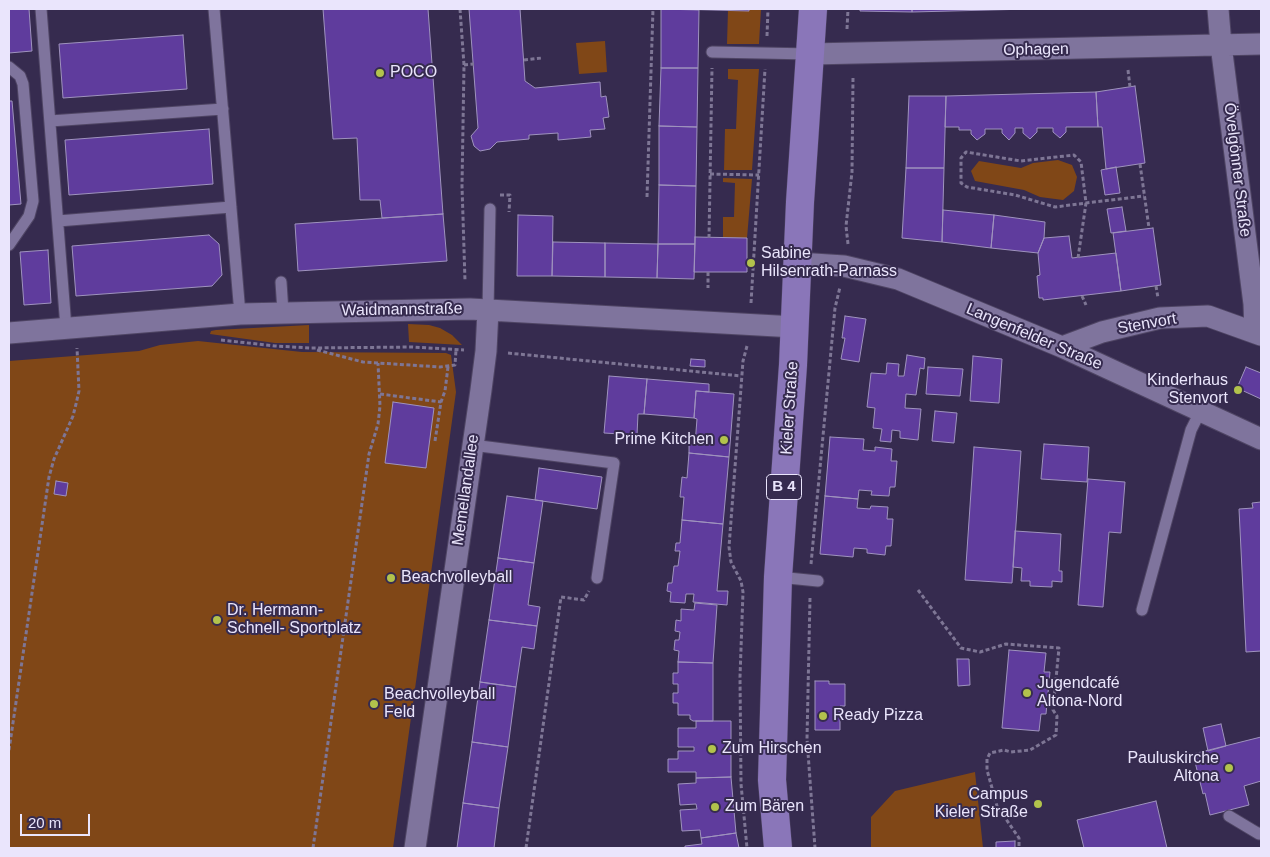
<!DOCTYPE html>
<meta charset="utf-8">
<style>
body{margin:0}
#map{position:relative;width:1270px;height:857px;overflow:hidden;background:#362b4f;font-family:Arial,sans-serif}
canvas{display:block}
.frame{position:absolute;inset:0;border:10px solid #eae5fc;pointer-events:none}
.scale{position:absolute;left:20px;top:814px;width:70px;height:22px;box-sizing:border-box;border:2px solid #eae5fc;border-top:0;padding-left:6px;font-size:15px;line-height:18px;white-space:nowrap;color:#eae5fc;-webkit-text-stroke:4px #362b4f;paint-order:stroke}
</style>
<div id="map">
<canvas width="1270" height="857"></canvas>
<div class="frame"></div>
<div class="scale">20 m</div>
</div>
<script>
const ctx = document.querySelector('canvas').getContext('2d');
ctx.lineJoin = 'round';
function fill(path, color) { ctx.fillStyle = color; ctx.fill(path, 'evenodd'); }
const poly = rows => new Path2D(rows.map(r => 'M' + r).join(''));
function stroke(path, color, width, dash) { ctx.strokeStyle = color; ctx.lineWidth = width; ctx.lineCap = dash ? 'butt' : 'round'; ctx.setLineDash(dash || []); ctx.stroke(path); }
function drawText(font, color, halo, rows, align = 'center') {
  ctx.font = font + ' Arial,sans-serif'; ctx.lineWidth = 4; ctx.setLineDash([]); ctx.textBaseline = 'middle'; ctx.strokeStyle = halo; ctx.fillStyle = color; for (const [text, x, y, turn = 0] of rows) {
    ctx.save(); ctx.translate(x, y); ctx.rotate((+turn || 0) * Math.PI / 180); ctx.textAlign = isNaN(turn) ? turn : align; if (halo) ctx.strokeText(text, 0, 0); ctx.fillText(text, 0, 0); ctx.restore();
  }
}
fill(poly([
 [749,9,761,9,759,44,727,44,728,10,749,11],
 [605,41,607,72,579,74,576,43],
 [728,69,759,69,752,170,724,170,725,129,736,129,738,80,728,79],
 [1058,160,1072,165,1077,177,1074,191,1063,200,1040,197,1024,190,975,181,971,171,979,161,1021,168,1033,163],
 [723,178,752,179,747,238,723,238,723,217,734,217,735,183,723,182],
 [408,324,429,325,440,328,452,335,462,345,409,342],
 [309,325,309,343,275,343,210,334,211,331,216,330],
 [198,341,302,352,446,353,451,355,456,392,393,848,9,848,9,361,139,351,160,345],
 [975,772,983,848,871,848,871,817,895,791]
]), '#804717');
const building = poly([
 [9,9,29,9,32,51,9,53,9,9],
 [323,9,428,9,443,214,382,218,380,200,360,200,357,138,333,139,323,9],
 [469,9,520,9,525,81,535,88,600,82,601,97,606,96,609,117,603,118,605,129,590,130,591,137,558,140,558,133,529,135,529,139,497,142,490,149,480,151,474,146,471,136,478,128,469,9],
 [661,9,699,10,698,68,661,68,661,9],
 [674,9,749,9,749,11,674,9],
 [860,9,912,9,912,12,860,11,860,9],
 [912,9,1030,9,912,12,912,9],
 [183,35,187,89,63,98,59,44,183,35],
 [661,68,698,68,697,127,659,126,661,68],
 [1135,86,1145,163,1106,169,1102,127,1098,127,1096,92,1135,86],
 [1096,92,1098,127,1066,127,1066,132,1060,138,1053,132,1053,128,1037,128,1037,132,1030,139,1023,133,1023,128,1015,128,1015,133,1009,140,1002,133,1002,129,985,129,985,134,977,140,971,134,971,130,959,130,959,127,945,127,946,96,1096,92],
 [909,96,946,96,944,168,906,168,909,96],
 [9,101,12,101,21,204,9,205,9,101],
 [659,126,697,127,696,186,659,185,659,126],
 [209,129,213,184,69,195,65,140,209,129],
 [1116,167,1120,193,1105,195,1101,170,1116,167],
 [906,168,944,168,942,242,902,238,906,168],
 [659,185,696,186,695,244,658,244,659,185],
 [1122,207,1126,231,1111,233,1107,209,1122,207],
 [943,210,994,215,991,248,942,242,943,210],
 [443,214,447,261,298,271,295,224,443,214],
 [518,215,553,216,552,276,517,276,518,215],
 [994,215,1045,222,1044,238,1038,253,991,248,994,215],
 [1153,228,1161,285,1121,291,1113,233,1153,228],
 [209,235,219,244,222,275,212,286,76,296,72,246,209,235],
 [1069,236,1072,258,1116,253,1121,291,1043,300,1043,298,1039,298,1037,276,1040,275,1038,253,1044,238,1069,236],
 [695,237,747,238,747,272,694,272,695,237],
 [553,242,605,243,605,277,552,276,553,242],
 [605,243,658,244,657,278,605,277,605,243],
 [658,244,695,244,694,279,657,278,658,244],
 [48,250,51,303,24,305,20,252,48,250],
 [845,316,866,319,859,362,841,359,845,338,842,338,845,316],
 [907,355,925,358,924,369,920,368,916,395,906,394,905,408,921,409,918,440,900,438,900,431,892,430,891,442,880,441,882,429,873,428,875,408,867,407,871,373,886,374,887,363,899,364,898,376,904,376,907,355],
 [973,356,1002,359,999,403,970,401,973,356],
 [691,359,705,360,705,367,690,366,691,359],
 [928,367,963,369,960,396,926,394,928,367],
 [1246,367,1261,373,1261,399,1237,388,1246,367],
 [609,376,647,379,644,414,638,414,637,435,604,433,609,376],
 [647,379,709,384,709,392,696,391,694,418,644,414,647,379],
 [696,391,734,394,729,457,689,453,689,444,695,444,697,419,694,418,696,391],
 [393,402,434,408,426,468,385,463,393,402],
 [935,411,957,413,954,443,932,441,935,411],
 [830,437,864,439,863,450,875,451,875,447,892,449,891,461,897,461,895,487,890,487,889,496,871,495,872,491,859,490,858,499,825,496,830,437],
 [1044,444,1089,447,1087,482,1041,479,1044,444],
 [974,447,1021,451,1012,583,965,580,974,447],
 [689,453,729,457,723,524,682,520,684,497,680,497,682,477,687,478,689,453],
 [539,468,602,477,597,509,535,500,539,468],
 [1088,479,1125,482,1121,533,1109,532,1103,607,1078,605,1088,479],
 [56,481,68,483,66,496,54,494,56,481],
 [507,496,543,501,534,563,498,558,507,496],
 [825,496,858,499,857,508,870,509,871,506,888,507,887,519,893,519,891,546,886,546,885,555,867,553,867,549,854,548,853,557,820,554,825,496],
 [1261,502,1261,651,1246,652,1239,509,1253,508,1252,503,1261,502],
 [682,520,723,524,717,591,728,591,727,605,693,602,694,594,686,594,685,603,670,602,671,592,667,591,668,583,672,583,674,566,678,566,680,551,675,551,676,543,680,543,682,520],
 [1015,531,1061,534,1059,571,1062,571,1062,582,1052,581,1052,587,1030,586,1030,581,1021,581,1022,568,1013,567,1015,531],
 [498,558,534,563,528,605,540,607,537,626,489,620,498,558],
 [695,603,717,605,713,663,678,662,679,651,674,650,675,640,679,640,680,632,675,631,676,620,681,621,681,609,694,610,695,603],
 [489,620,537,626,534,649,522,647,516,687,480,682,489,620],
 [1009,650,1046,653,1044,672,1050,672,1046,714,1041,714,1039,731,1002,728,1009,650],
 [957,659,969,659,970,685,958,686,957,659],
 [678,662,713,663,713,721,693,721,690,719,690,715,678,715,678,703,673,703,673,693,678,693,678,684,673,684,673,673,678,673,678,662],
 [815,681,829,681,829,684,845,684,845,706,840,706,840,730,815,730,815,681],
 [480,682,516,687,508,747,472,742,480,682],
 [696,721,731,721,731,777,696,778,696,772,668,772,668,759,678,759,678,751,694,751,694,747,678,747,678,728,696,728,696,721],
 [1221,724,1226,746,1208,751,1203,728,1221,724],
 [1261,737,1261,781,1244,786,1249,805,1210,815,1205,793,1203,794,1193,754,1261,737],
 [472,742,508,747,499,808,463,803,472,742],
 [731,777,736,833,701,838,700,830,682,831,680,810,697,809,696,804,680,805,678,784,696,783,696,778,731,777],
 [1156,801,1167,848,1084,848,1077,820,1156,801],
 [463,803,499,808,494,848,457,848,463,803],
 [736,833,739,848,685,848,685,846,702,844,701,838,736,833],
 [1015,841,1015,848,996,848,996,842,1015,841]
]);
fill(building, '#5f3c9d');
stroke(building, '#9f93be', 1);
const lane = poly([
 [41,9,66,328],
 [214,9,240,314],
 [712,52,811,54],
 [9,67,20,76,23,84,33,201,29,216,9,245],
 [50,121,223,109],
 [58,221,231,207],
 [281,282,283,312],
 [488,310,490,209],
 [472,445,614,463,597,578],
 [778,577,818,581],
 [1142,610,1191,430,1200,412],
 [1229,816,1259,834,1261,833]
]);
const street = poly([
 [1218,9,1221,45,1254,304,1255,332],
 [811,54,1261,44],
 [798,263,844,266,898,279,1062,347,1261,439],
 [9,333,240,314,470,309,795,327],
 [1062,347,1102,332,1160,318,1208,316,1261,335],
 [415,848,481,390,486,351,488,310]
]);
const primary = poly([
 [778,848,772,780,778,577,793,365,800,202,813,9]
]);
stroke(lane, '#4f4564', 13);
stroke(street, '#4f4564', 23);
stroke(primary, '#4f4564', 29);
stroke(poly([
 [460,9,464,65,462,186,465,281],
 [847,29,848,9],
 [767,36,768,9],
 [524,60,542,58],
 [464,65,474,64],
 [1128,70,1130,87],
 [1140,164,1149,228],
 [710,174,759,175],
 [500,195,510,195,509,212],
 [647,197,653,9],
 [709,238,712,68],
 [848,244,846,226,852,172,853,78],
 [1078,258,1086,203,1081,162,1074,155,1021,161,966,152,961,158,961,183,967,187,1015,195,1055,207,1086,203,1103,201,1144,196],
 [708,272,708,288],
 [1156,286,1158,298],
 [1082,296,1086,305],
 [751,303,765,69],
 [221,340,275,346,311,348,413,347,464,350],
 [747,346,743,361,729,547,731,562,741,581,743,592,740,677,741,784,747,848],
 [317,350,363,362,440,367,455,365,456,350],
 [508,353,741,376],
 [380,394,441,402],
 [435,441,441,402,445,391,448,367],
 [811,564,835,308,840,287],
 [918,590,961,648,980,652,1006,644,1059,648,1053,710,1057,716,1056,735,1030,750,1011,752,1004,750,990,753,987,759,987,770,997,806,1019,838,1019,848],
 [810,598,807,739,815,848],
 [9,750,49,477,54,459,73,416,76,404,79,391,77,348],
 [313,848,369,454,378,424,380,406,378,363],
 [526,848,561,597,584,600,589,591]
]), '#7e7695', 3, [4, 2.5]);
stroke(lane, '#7f749d', 11);
stroke(street, '#7f749d', 21);
stroke(primary, '#8a76b9', 28);
for (const [x, y, r, color] of [
 [380,73,5,"#b2c34c"],
 [751,263,5,"#b2c34c"],
 [1238,390,5,"#b2c34c"],
 [724,440,5,"#b2c34c"],
 [391,578,5,"#b2c34c"],
 [217,620,5,"#b2c34c"],
 [1027,693,5,"#b2c34c"],
 [374,704,5,"#b2c34c"],
 [823,716,5,"#b2c34c"],
 [712,749,5,"#b2c34c"],
 [1229,768,5,"#b2c34c"],
 [1038,804,5,"#b2c34c"],
 [715,807,5,"#b2c34c"]
]) { const dot = new Path2D(); dot.arc(x, y, r, 0, 2 * Math.PI); ctx.fillStyle = color; ctx.fill(dot); stroke(dot, '#362b4f', 2); }
for (const [x, y, w] of [
 [784,487,35]
]) { const box = new Path2D(); box.roundRect(x - w / 2, y - 12.5, w, 25, 4); ctx.fillStyle = '#362b4f'; ctx.fill(box); stroke(box, '#eae5fc', 1); }
drawText('bold 15px', '#eae5fc', null, [
 ["B 4",784,487]
]);
drawText('16px', '#eae5fc', '#362b4f', [
 ["Ophagen",1036,50,-1],
 ["Övelgönner Straße",1237,170,83],
 ["Waidmannstraße",402,310,-1],
 ["Stenvort",1147,324,-10],
 ["Langenfelder Straße",1034,337,23],
 ["Kieler Straße",790,408,-86],
 ["Memellandallee",466,490,-82]
]);
drawText('16px', '#eae5fc', '#362b4f', [
 ["POCO",390,73],
 ["Sabine",761,254],
 ["Hilsenrath-Parnass",761,272],
 ["Kinderhaus",1228,381,"right"],
 ["Stenvort",1228,399,"right"],
 ["Prime Kitchen",714,440,"right"],
 ["Beachvolleyball",401,578],
 ["Dr. Hermann-",227,611],
 ["Schnell- Sportplatz",227,629],
 ["Jugendcafé",1037,684],
 ["Altona-Nord",1037,702],
 ["Beachvolleyball",384,695],
 ["Feld",384,713],
 ["Ready Pizza",833,716],
 ["Zum Hirschen",722,749],
 ["Pauluskirche",1219,759,"right"],
 ["Altona",1219,777,"right"],
 ["Campus",1028,795,"right"],
 ["Kieler Straße",1028,813,"right"],
 ["Zum Bären",725,807]
], 'left');
</script>
